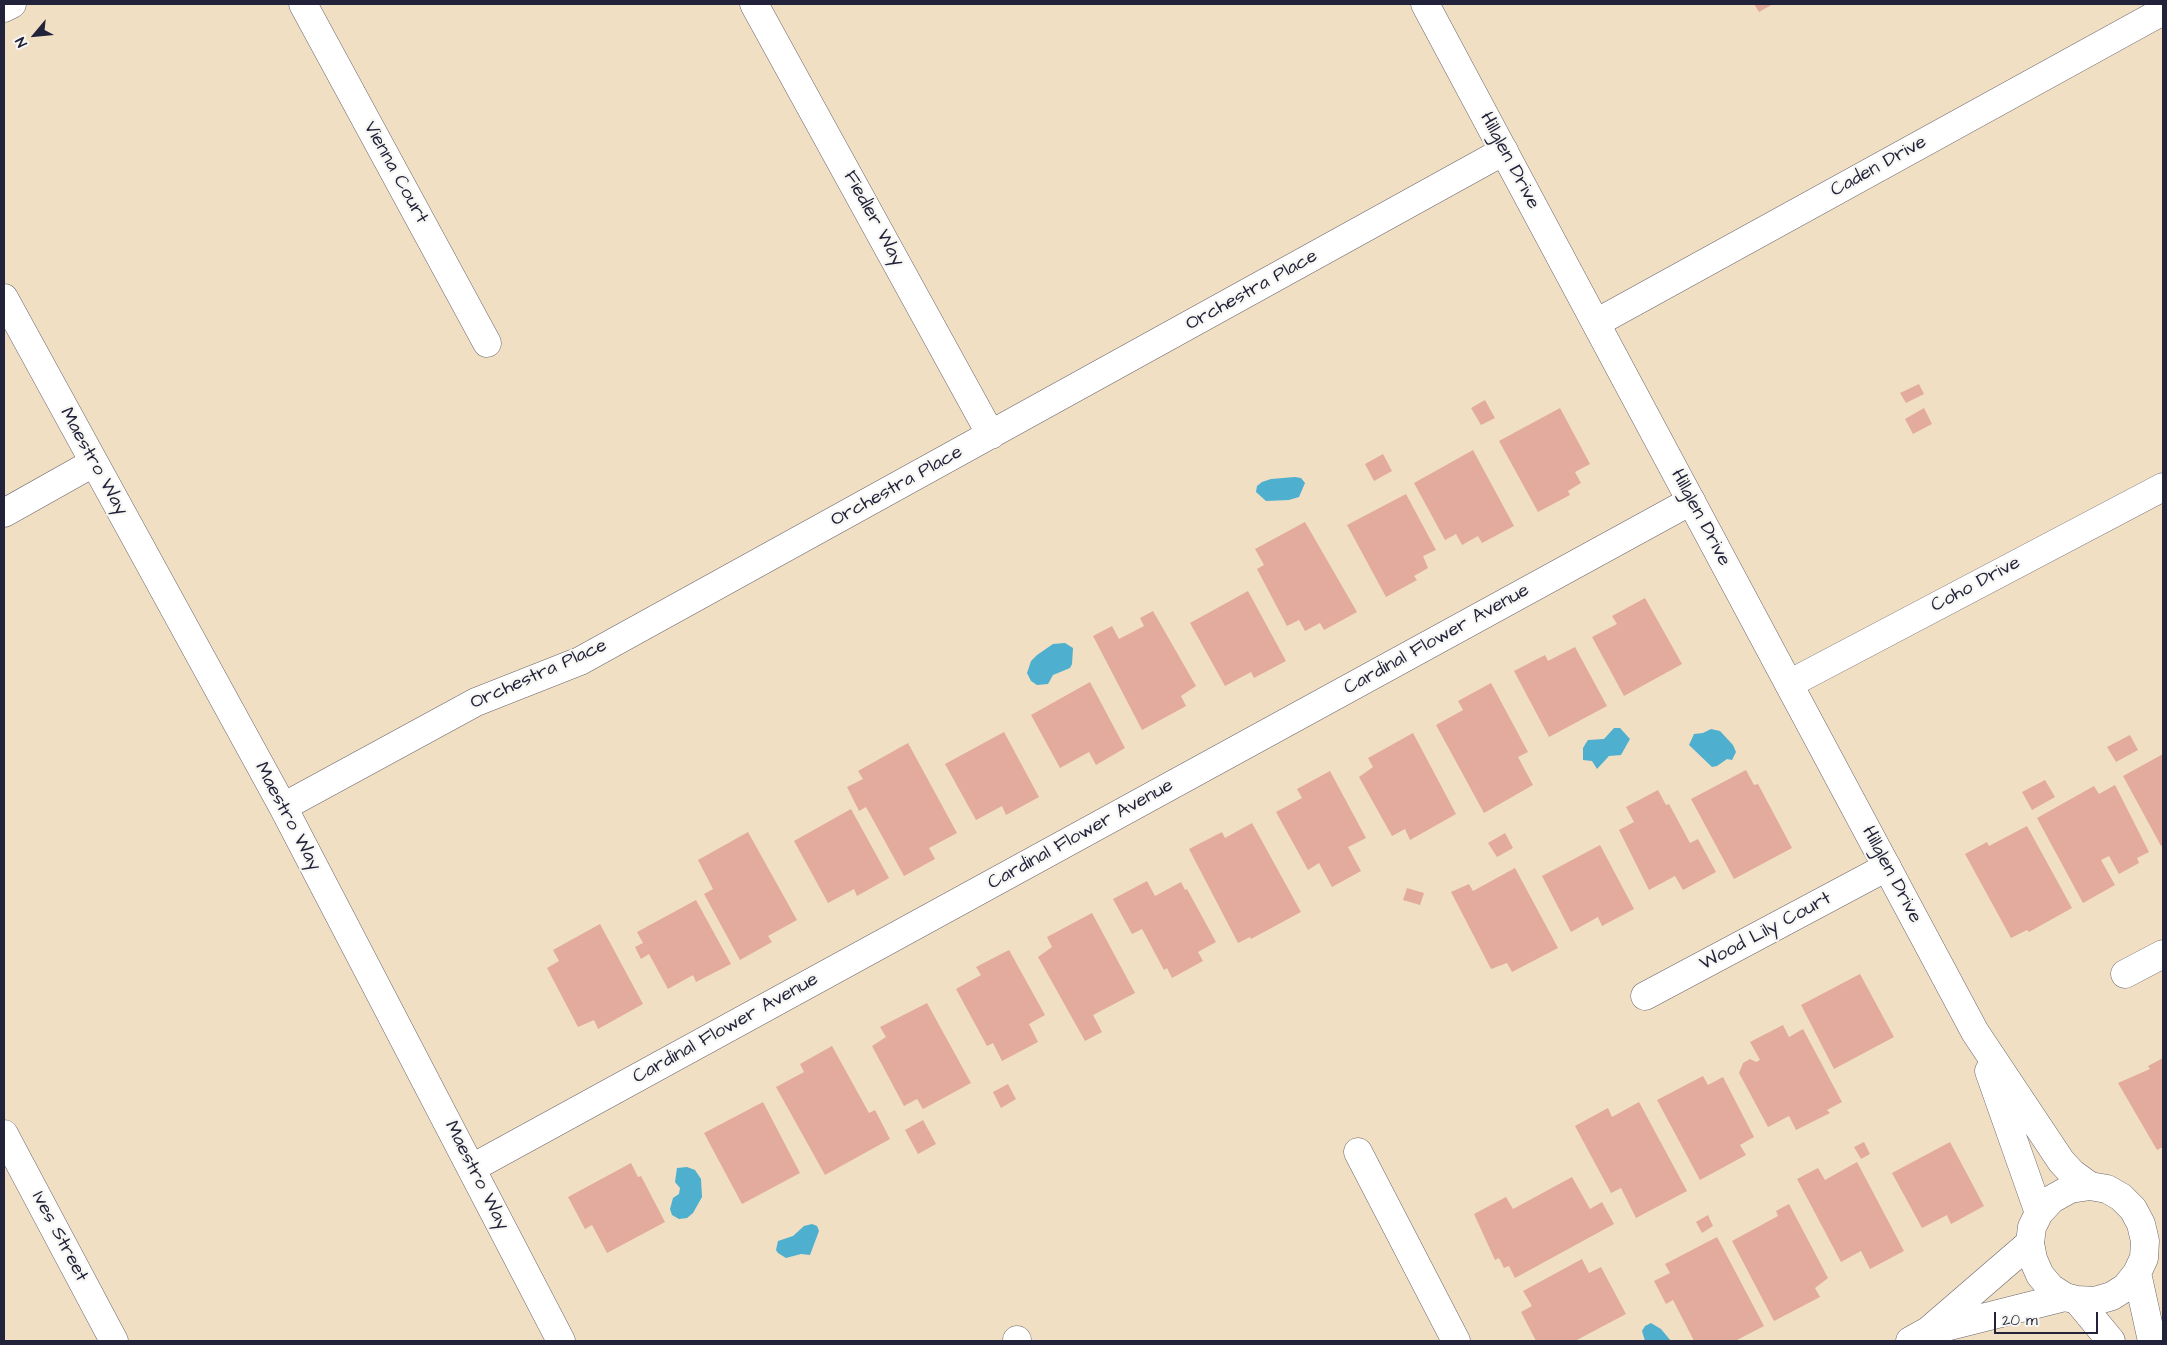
<!DOCTYPE html>
<style>
body{margin:0}
#map{position:relative;width:2167px;height:1345px;overflow:hidden;background:#f1dfc3;font-family:"Architects Daughter",sans-serif}
canvas{display:block}
.frame{position:absolute;inset:0;border:5px solid #22223b;pointer-events:none}
.north{position:absolute;left:10px;top:10px;width:50px;height:50px;-webkit-text-stroke:4px #f6f6f2;paint-order:stroke;rotate:242deg;font-size:14px;font-weight:700;line-height:20px;text-align:center;color:#22223b}
.north::after{content:'';display:block;margin:auto;width:18px;height:22px;background:#22223b;clip-path:polygon(50% 0,100% 100%,50% 72%,0 100%)}
.scale{position:absolute;left:1994px;top:1312px;width:104px;height:22px;box-sizing:border-box;border:2px solid #22223b;border-top:0;padding-left:6px;font-size:15px;line-height:18px;white-space:nowrap;color:#22223b;-webkit-text-stroke:4px #f6f6f2;paint-order:stroke}
</style>
<div id="map">
<canvas width="2167" height="1345"></canvas>
<div class="frame"></div>
<div class="north">N</div>
<div class="scale">20 m</div>
</div>
<script>
const ctx = document.querySelector('canvas').getContext('2d');
ctx.lineJoin = 'round';
function fill(path, color) { ctx.fillStyle = color; ctx.fill(path, 'evenodd'); }
const poly = rows => new Path2D(rows.map(r => 'M' + r).join(''));
function stroke(path, color, width, dash) { ctx.strokeStyle = color; ctx.lineWidth = width; ctx.lineCap = dash ? 'butt' : 'round'; ctx.setLineDash(dash || []); ctx.stroke(path); }
function drawText(font, color, halo, rows, align = 'center') {
  ctx.font = font + ' "Architects Daughter",sans-serif'; ctx.lineWidth = 4.5; ctx.setLineDash([]); ctx.textBaseline = 'middle'; ctx.strokeStyle = halo; ctx.fillStyle = color; for (const [text, x, y, turn = 0] of rows) {
    ctx.save(); ctx.translate(x, y); ctx.rotate((+turn || 0) * Math.PI / 180); ctx.textAlign = isNaN(turn) ? turn : align; if (halo) ctx.strokeText(text, 0, 0); ctx.fillText(text, 0, 0); ctx.restore();
  }
}
fill(poly([
 [1295,477,1301,478,1305,483,1299,497,1289,500,1266,501,1256,492,1257,486,1262,482,1271,479],
 [1065,643,1073,648,1072,664,1070,668,1053,675,1048,684,1037,685,1031,681,1027,673,1031,661,1037,655,1053,644],
 [1614,728,1620,728,1630,739,1621,755,1609,756,1597,769,1592,761,1583,760,1583,748,1586,743,1588,740,1604,739],
 [1711,729,1720,731,1733,745,1736,752,1732,760,1727,759,1717,766,1712,767,1689,745,1694,734,1703,733],
 [687,1167,695,1170,701,1179,702,1197,693,1213,687,1218,679,1219,672,1215,670,1209,673,1198,679,1194,680,1188,675,1182,677,1168],
 [812,1224,817,1226,819,1231,810,1255,801,1254,786,1258,778,1253,776,1250,778,1241,793,1236,804,1226],
 [1651,1323,1661,1329,1671,1341,1645,1341,1642,1331,1645,1326]
]), '#4fafce');
fill(poly([
 [1754,4,1773,4,1759,12],
 [1919,384,1924,394,1906,403,1900,393],
 [1485,400,1495,418,1481,425,1471,408],
 [1560,408,1590,464,1575,472,1581,483,1568,491,1570,495,1538,512,1499,441],
 [1924,408,1932,424,1913,434,1905,419],
 [1473,450,1514,526,1482,543,1478,536,1462,545,1456,534,1445,540,1414,483],
 [1383,454,1392,471,1374,481,1365,464],
 [1406,494,1436,550,1423,556,1428,568,1414,576,1417,580,1386,597,1347,525],
 [1305,522,1357,612,1324,630,1320,623,1305,631,1299,620,1287,626,1257,569,1264,565,1255,549],
 [1248,591,1286,661,1254,678,1251,672,1225,686,1190,623],
 [1645,598,1682,664,1624,696,1592,637,1617,624,1612,616],
 [1153,611,1196,686,1181,696,1186,706,1142,730,1093,636,1112,626,1119,639,1144,626,1140,618],
 [1575,647,1607,706,1549,737,1514,671,1545,655,1548,661],
 [1090,682,1125,748,1096,765,1089,752,1060,768,1031,715],
 [1491,683,1528,752,1518,757,1533,785,1484,813,1436,725,1463,710,1458,701],
 [1004,732,1039,797,1006,815,1002,806,976,820,945,764],
 [1413,733,1456,814,1410,840,1405,829,1392,836,1359,777,1373,767,1368,758],
 [2130,735,2138,750,2116,762,2107,747],
 [908,743,957,833,929,848,935,859,904,876,866,807,859,811,847,787,863,779,858,771],
 [2163,754,2163,845,2161,846,2123,776],
 [1746,770,1754,785,1758,784,1792,848,1734,879,1691,799],
 [1330,771,1366,838,1348,847,1361,871,1332,887,1319,863,1308,870,1276,812,1302,798,1297,789],
 [2045,780,2055,797,2032,810,2022,792],
 [2115,785,2149,852,2137,858,2139,863,2119,874,2109,856,2101,860,2115,885,2083,903,2037,818,2094,786,2099,794],
 [1658,790,1666,805,1669,804,1690,843,1698,839,1716,872,1683,890,1675,876,1649,890,1619,830,1634,822,1626,807],
 [851,809,889,878,857,896,854,889,828,903,794,841],
 [1252,823,1301,912,1251,939,1250,937,1238,943,1189,849,1222,832,1225,838],
 [2027,826,2072,908,2029,932,2027,930,2011,938,1965,854,1987,842,1989,846],
 [748,832,797,920,768,936,772,942,740,960,704,894,713,889,698,860],
 [1505,833,1513,848,1497,857,1488,843],
 [1600,845,1634,909,1602,926,1598,917,1571,932,1542,876],
 [1515,868,1558,948,1512,972,1507,963,1491,969,1451,892,1469,884,1473,891],
 [1147,881,1155,896,1181,882,1185,890,1187,889,1216,942,1198,952,1203,961,1172,978,1167,968,1164,970,1142,929,1132,934,1113,899],
 [1407,888,1424,893,1420,905,1403,900],
 [696,900,731,964,696,982,693,975,668,989,649,954,641,959,635,947,643,943,637,932],
 [1092,913,1135,993,1093,1015,1102,1032,1085,1041,1038,957,1052,947,1047,937],
 [600,924,643,1004,598,1029,594,1020,578,1027,547,968,559,961,553,950],
 [1009,950,1045,1015,1029,1024,1038,1042,1002,1061,993,1043,987,1046,956,989,981,975,976,967],
 [1860,974,1894,1037,1834,1069,1801,1005],
 [927,1003,971,1083,923,1109,917,1099,904,1106,872,1046,886,1037,880,1027],
 [1783,1025,1789,1037,1803,1029,1842,1102,1827,1110,1830,1113,1796,1130,1789,1116,1768,1127,1739,1073,1743,1063,1750,1059,1756,1062,1760,1060,1750,1042],
 [832,1046,869,1113,875,1110,890,1139,825,1175,776,1087,804,1072,800,1064],
 [2163,1058,2163,1147,2157,1150,2118,1083,2150,1069,2148,1066],
 [1703,1076,1708,1085,1723,1077,1754,1137,1740,1145,1746,1155,1700,1180,1657,1100],
 [1008,1084,1016,1099,1001,1108,993,1092],
 [763,1102,800,1173,742,1204,704,1133],
 [1639,1102,1687,1191,1636,1218,1621,1188,1611,1193,1575,1126,1608,1108,1612,1117],
 [923,1120,936,1144,918,1154,905,1130],
 [1864,1142,1870,1154,1861,1159,1854,1147],
 [1950,1142,1984,1206,1951,1224,1947,1215,1922,1228,1892,1173],
 [1857,1162,1904,1251,1870,1269,1861,1251,1841,1262,1797,1179,1818,1168,1825,1180],
 [631,1163,638,1177,641,1176,665,1222,607,1253,592,1225,585,1229,568,1197],
 [1572,1177,1590,1209,1602,1202,1614,1224,1515,1278,1509,1266,1504,1268,1499,1258,1495,1260,1474,1214,1506,1197,1513,1209],
 [1789,1204,1828,1278,1815,1288,1820,1297,1774,1321,1732,1241,1778,1216,1776,1211],
 [1708,1215,1713,1226,1702,1233,1696,1222],
 [1717,1237,1764,1326,1735,1341,1694,1341,1673,1300,1666,1304,1654,1281,1670,1273,1665,1264],
 [1582,1259,1589,1273,1601,1267,1626,1314,1575,1341,1536,1341,1521,1312,1532,1306,1523,1291]
]), '#e2ab9d');
const minor = poly([
 [303,4,487,343],
 [754,4,991,435],
 [4,8,12,4],
 [4,298,283,807,561,1341],
 [1596,323,2163,11],
 [4,513,93,463],
 [1789,684,2163,487],
 [283,807,476,702,580,661,1504,151],
 [2125,974,2163,954],
 [1645,996,1887,867],
 [4,1134,114,1341],
 [1358,1152,1456,1341],
 [472,1168,1691,501],
 [1934,1330,2065,1297],
 [1017,1340,1017,1341],
 [1910,1341,1928,1331,2030,1243]
]);
const tertiary = poly([
 [1425,4,1975,1032,2061,1161,2072,1173,2090,1186],
 [1989,1071,2039,1213,2032,1227,2030,1243,2033,1259,2040,1275,2051,1288,2065,1297,2077,1300,2095,1301,2112,1296,2126,1287,2137,1273,2144,1258,2145,1241,2141,1224,2133,1209,2121,1197,2107,1189,2090,1186,2070,1189,2052,1199,2039,1213],
 [2137,1273,2152,1341],
 [2077,1300,2111,1341]
]);
stroke(minor, '#6a646b', 29);
stroke(tertiary, '#6a646b', 29);
stroke(minor, '#fff', 28);
stroke(tertiary, '#fff', 28);
drawText('19px', '#22223b', '#f6f6f2', [
 ["Hillglen Drive",1509,161,62],
 ["Caden Drive",1879,167,-29],
 ["Vienna Court",395,173,61],
 ["Fiedler Way",873,219,61],
 ["Orchestra Place",1252,291,-29],
 ["Maestro Way",93,462,61],
 ["Orchestra Place",897,487,-29],
 ["Hillglen Drive",1700,518,62],
 ["Coho Drive",1976,585,-28],
 ["Cardinal Flower Avenue",1437,640,-29],
 ["Orchestra Place",539,675,-24],
 ["Maestro Way",287,817,62],
 ["Cardinal Flower Avenue",1081,835,-29],
 ["Hillglen Drive",1891,875,62],
 ["Wood Lily Court",1766,932,-28],
 ["Cardinal Flower Avenue",726,1029,-29],
 ["Maestro Way",476,1176,63],
 ["Ives Street",59,1237,62]
]);
</script>
